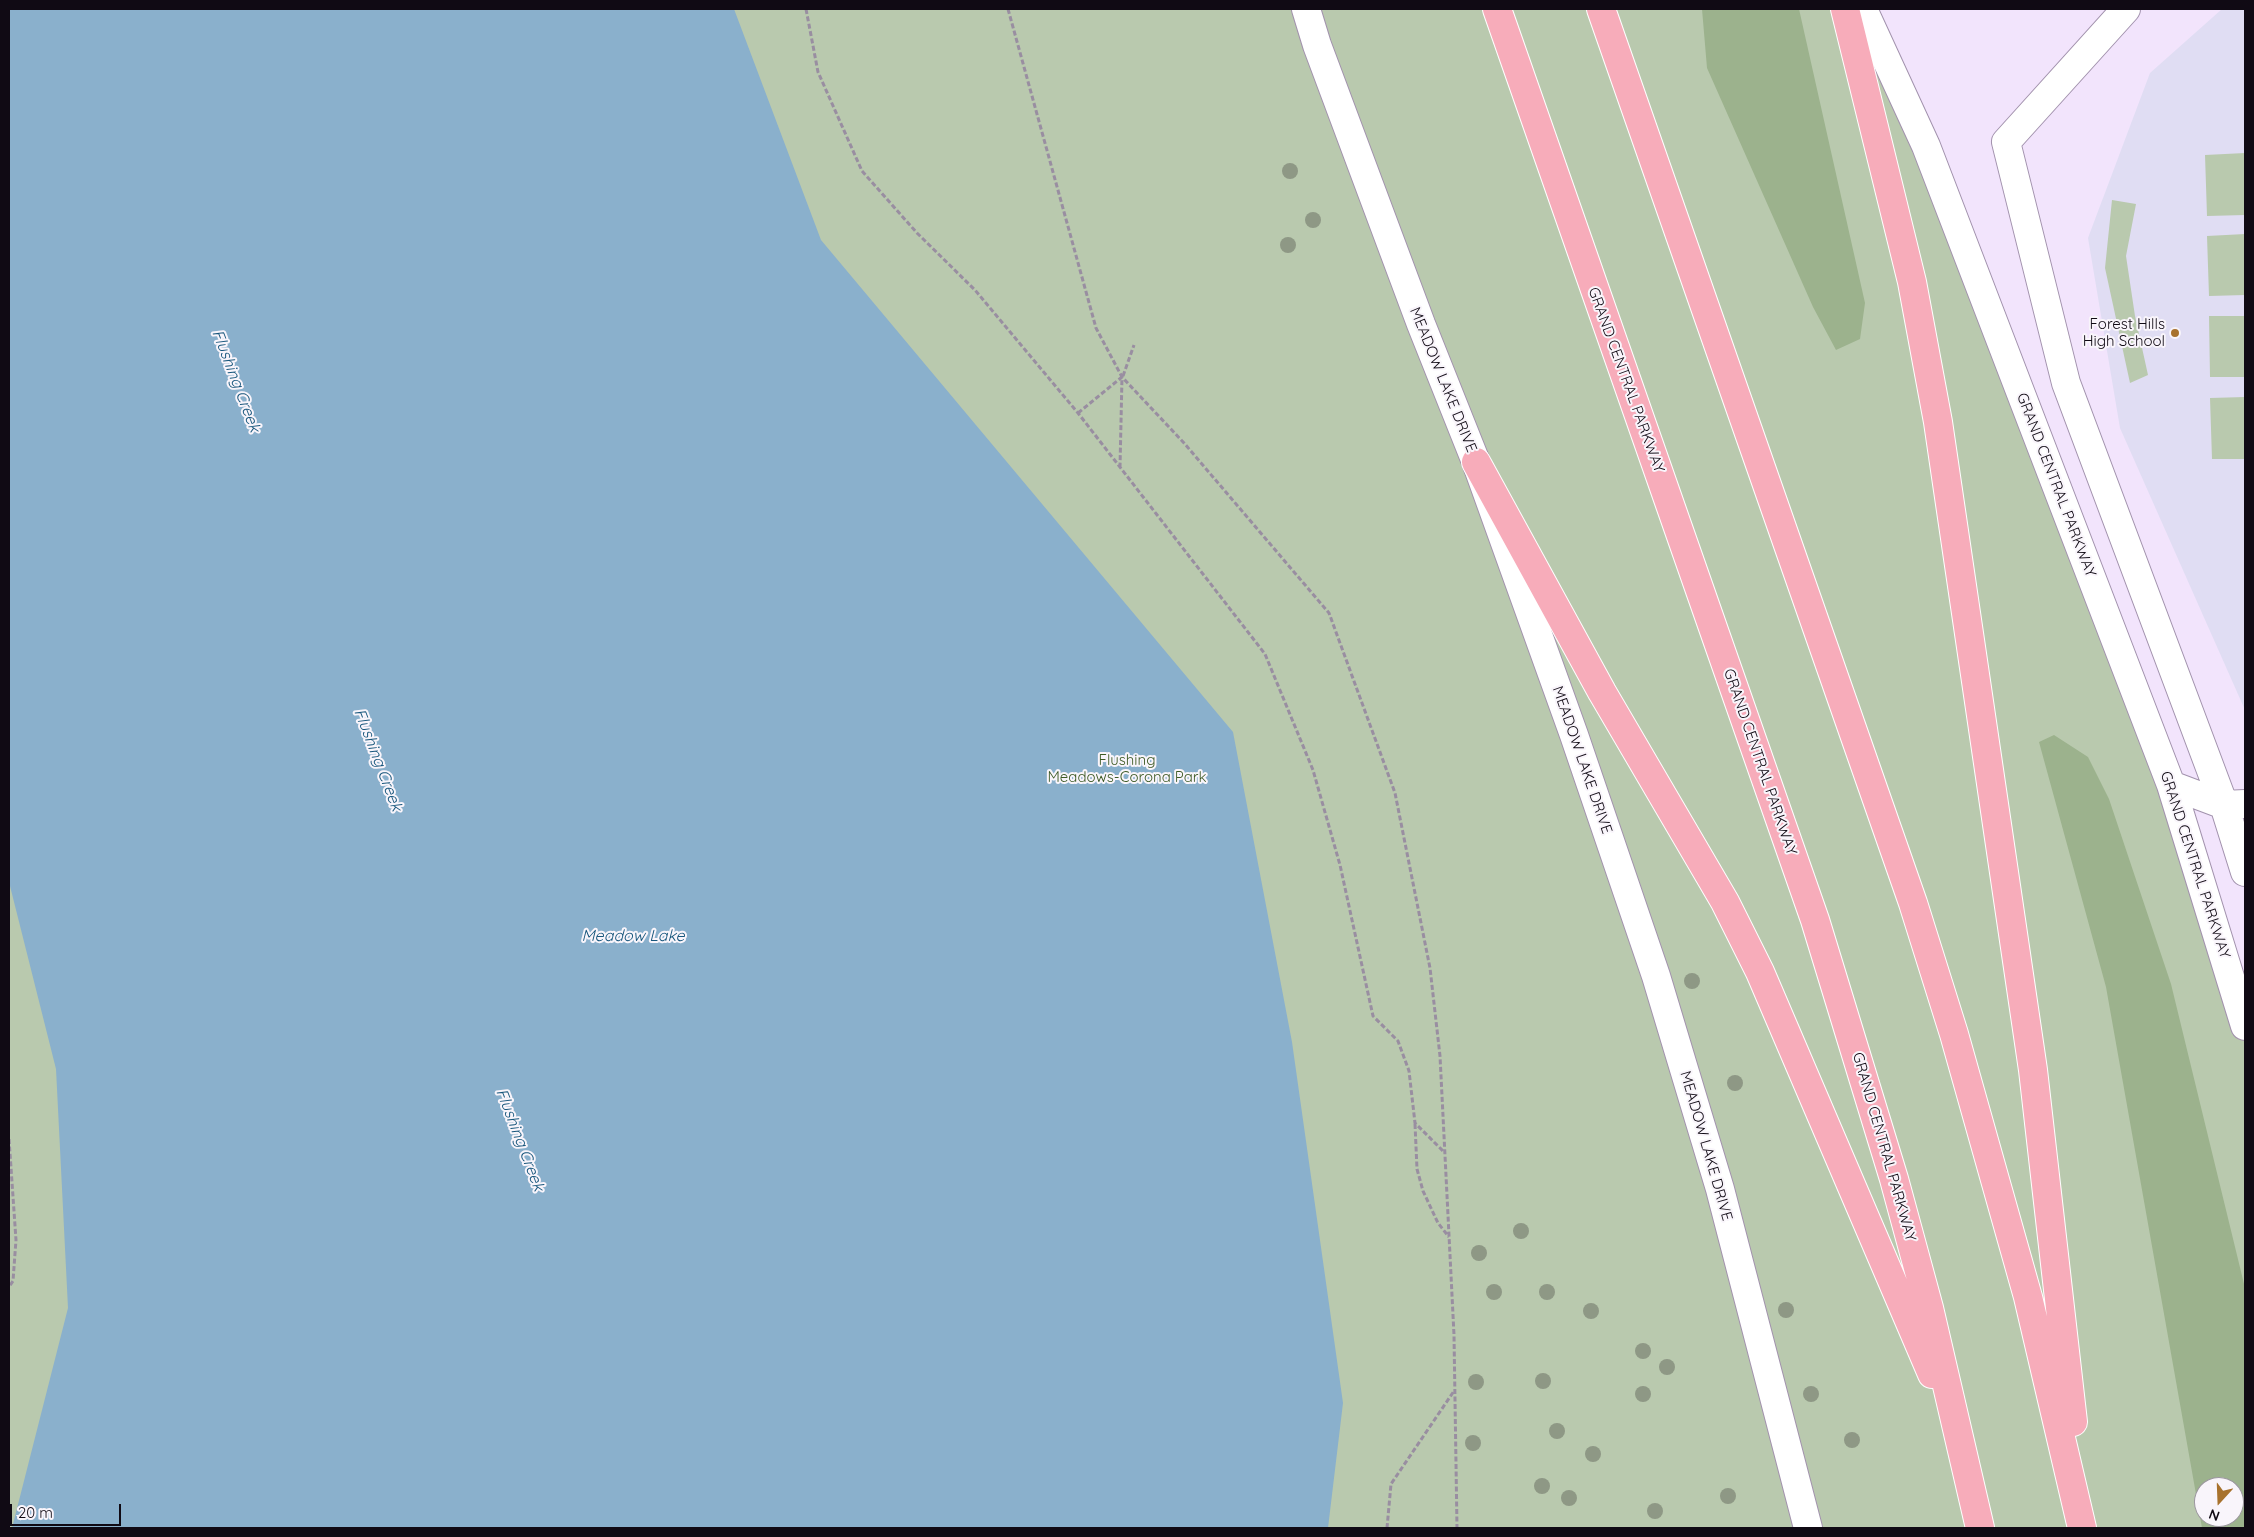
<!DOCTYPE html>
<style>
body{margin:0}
#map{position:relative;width:2254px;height:1537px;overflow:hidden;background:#f2e4fc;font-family:Quicksand,sans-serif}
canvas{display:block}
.frame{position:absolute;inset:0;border:10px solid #100a14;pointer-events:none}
.north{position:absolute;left:2194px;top:1477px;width:50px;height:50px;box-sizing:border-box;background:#f9f5fb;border:1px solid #9c979f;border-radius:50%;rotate:200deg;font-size:14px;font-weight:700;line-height:20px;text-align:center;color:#100a14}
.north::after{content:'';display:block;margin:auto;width:18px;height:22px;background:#a8722d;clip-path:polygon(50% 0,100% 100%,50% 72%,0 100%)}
.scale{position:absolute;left:10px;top:1504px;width:111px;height:22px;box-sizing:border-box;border:2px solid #100a14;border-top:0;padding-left:6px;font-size:15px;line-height:18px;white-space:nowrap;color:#100a14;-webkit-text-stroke:4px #f9f5fb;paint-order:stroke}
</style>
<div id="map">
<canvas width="2254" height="1537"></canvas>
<div class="frame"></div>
<div class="north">N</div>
<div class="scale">20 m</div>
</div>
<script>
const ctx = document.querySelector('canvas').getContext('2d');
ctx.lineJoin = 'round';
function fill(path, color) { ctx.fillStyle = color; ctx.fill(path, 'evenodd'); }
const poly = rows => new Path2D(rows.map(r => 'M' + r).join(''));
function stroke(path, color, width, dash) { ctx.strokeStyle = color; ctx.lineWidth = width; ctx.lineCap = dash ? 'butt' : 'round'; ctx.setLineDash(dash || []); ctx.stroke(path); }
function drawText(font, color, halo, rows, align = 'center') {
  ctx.font = font + ' Quicksand,sans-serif'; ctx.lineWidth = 4; ctx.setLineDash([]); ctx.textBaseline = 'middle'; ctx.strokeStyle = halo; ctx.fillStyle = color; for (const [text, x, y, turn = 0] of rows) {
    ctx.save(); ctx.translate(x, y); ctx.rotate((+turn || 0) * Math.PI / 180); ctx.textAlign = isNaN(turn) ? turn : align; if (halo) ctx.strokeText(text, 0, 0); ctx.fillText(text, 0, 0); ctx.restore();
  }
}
fill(poly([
 [2222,9,2245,9,2245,710,2120,428,2088,238,2150,73]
]), '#e0ddf3');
fill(poly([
 [9,9,1863,9,1926,146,2245,1026,2245,1528,9,1528],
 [2204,1487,2234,1487,2234,1517,2204,1517],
 [2245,153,2245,215,2207,216,2205,155],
 [2112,200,2136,204,2126,256,2135,316,2148,375,2130,383,2105,268],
 [2245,234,2245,295,2209,296,2207,236],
 [2209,316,2245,316,2245,377,2210,377],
 [2245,397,2245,459,2212,459,2210,398]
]), '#b9c9ae');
fill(poly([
 [1702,9,1799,9,1865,303,1860,339,1836,350,1813,307,1707,68],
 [2054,735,2088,757,2109,799,2171,984,2245,1288,2245,1528,2202,1528,2106,987,2039,742],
 [2204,1487,2234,1487,2234,1517,2204,1517]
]), '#9cb28d');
fill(poly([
 [9,9,734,9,821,240,1233,732,1292,1042,1343,1403,1328,1528,12,1528,68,1308,56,1069,9,882]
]), '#8ab0cc');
const minor = poly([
 [1306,9,1317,45,1421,324,1476,462,1574,735,1656,976,1720,1189,1808,1528],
 [1863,9,1926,146,2171,785,2245,1026],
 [2126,9,2006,142,2066,383,2224,805,2245,872],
 [2171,785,2224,805,2245,804]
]);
const highway = poly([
 [1497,9,1815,920,1894,1179,1929,1308,1980,1528],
 [1601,9,1913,903,1954,1034,2028,1297,2082,1528],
 [1845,9,1912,282,1938,422,2033,1070,2073,1422],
 [1476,462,1602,692,1725,902,1760,972,1932,1374]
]);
stroke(minor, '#a292ad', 30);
stroke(highway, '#fff', 30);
stroke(poly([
 [806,9,818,72,862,171,917,233,975,290,1078,413,1265,654,1313,770,1340,865,1373,1016,1398,1041,1409,1071,1415,1123,1443,1151],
 [1008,9,1096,328,1122,377,1184,443,1329,613,1395,793,1430,968,1440,1056,1454,1335,1457,1528],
 [1123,376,1134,345],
 [1078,413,1122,377,1120,467],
 [1415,1124,1417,1169,1423,1191,1438,1223,1449,1237],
 [9,1139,16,1240,13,1281,9,1287],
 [1387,1528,1391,1484,1454,1391]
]), '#998ea1', 3, [5, 2.5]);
stroke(minor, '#fff', 28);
stroke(highway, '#f7acba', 28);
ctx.fillStyle = '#8e9885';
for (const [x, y] of [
 [1290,171],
 [1313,220],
 [1288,245],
 [1692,981],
 [1735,1083],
 [1521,1231],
 [1479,1253],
 [1494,1292],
 [1547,1292],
 [1786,1310],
 [1591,1311],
 [1643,1351],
 [1667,1367],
 [1543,1381],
 [1476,1382],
 [1643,1394],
 [1811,1394],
 [1557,1431],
 [1852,1440],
 [1473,1443],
 [1593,1454],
 [1542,1486],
 [1728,1496],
 [1569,1498],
 [1655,1511]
]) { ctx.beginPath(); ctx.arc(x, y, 8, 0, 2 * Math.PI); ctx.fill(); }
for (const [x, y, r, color] of [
 [2175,333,5,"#a8722d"]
]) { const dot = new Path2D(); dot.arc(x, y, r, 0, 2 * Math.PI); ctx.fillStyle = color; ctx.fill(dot); stroke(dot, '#f9f5fb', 2); }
drawText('15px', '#100a14', '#f9f5fb', [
 ["Forest Hills",2165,324],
 ["High School",2165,341]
], 'right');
drawText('15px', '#100a14', '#f9f5fb', [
 ["MEADOW LAKE DRIVE",1443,380,68],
 ["GRAND CENTRAL PARKWAY",1626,380,70],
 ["GRAND CENTRAL PARKWAY",2056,485,69],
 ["MEADOW LAKE DRIVE",1582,760,71],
 ["GRAND CENTRAL PARKWAY",1760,762,71],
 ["GRAND CENTRAL PARKWAY",2195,865,72],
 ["MEADOW LAKE DRIVE",1706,1146,74],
 ["GRAND CENTRAL PARKWAY",1884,1147,74]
]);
drawText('15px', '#3d5a24', '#f9f5fb', [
 ["Flushing",1127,760],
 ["Meadows-Corona Park",1127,777]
]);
drawText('italic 16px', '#17567c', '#f9f5fb', [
 ["Flushing Creek",236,381,69],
 ["Flushing Creek",378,760,69],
 ["Meadow Lake",633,936],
 ["Flushing Creek",520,1140,69]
]);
</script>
